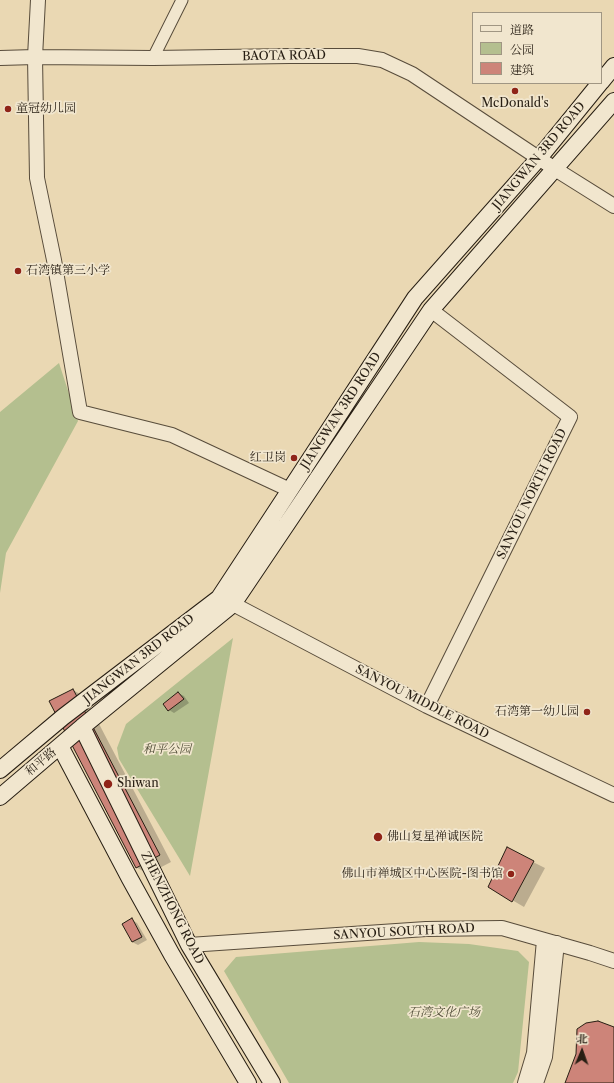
<!DOCTYPE html>
<meta charset="utf-8">
<style>
body{margin:0}
#map{position:relative;width:614px;height:1083px;overflow:hidden;background:#ead8b3;font-family:"Libre Caslon Text","Noto Serif SC",serif}
canvas{display:block}
.legend{position:absolute;left:472px;top:12px;width:130px;height:72px;box-sizing:border-box;background:#f1e6ce;border:1px solid #a09683;margin:0;padding:5px 7px;list-style:none;font-size:12px;color:#271e13}
.legend li{display:flex;align-items:center;gap:8px;height:20px}
.legend b{width:20px;border:1px solid #a09683}
.north{position:absolute;left:562px;top:1031px;width:40px;height:40px;-webkit-text-stroke:3px #f1e6ce;paint-order:stroke;rotate:2deg;font-size:11px;font-weight:700;line-height:16px;text-align:center;color:#271e13}
.north::after{content:'';display:block;margin:auto;width:14px;height:18px;background:#271e13;clip-path:polygon(50% 0,100% 100%,50% 72%,0 100%)}
</style>
<div id="map">
<canvas width="614" height="1083"></canvas>
<ul class="legend">
<li><b style="height:5px;background:#f1e6ce"></b>道路</li>
<li><b style="height:11px;background:#b4bf8f"></b>公园</li>
<li><b style="height:11px;background:#cd8479"></b>建筑</li>
</ul>
<div class="north">北</div>
</div>
<script>
const ctx = document.querySelector('canvas').getContext('2d');
ctx.lineJoin = 'round';
function fill(path, color) { ctx.fillStyle = color; ctx.fill(path, 'evenodd'); }
const poly = rows => new Path2D(rows.map(r => 'M' + r).join(''));
function stroke(path, color, width, dash) { ctx.strokeStyle = color; ctx.lineWidth = width; ctx.lineCap = dash ? 'butt' : 'round'; ctx.setLineDash(dash || []); ctx.stroke(path); }
function drawText(font, color, halo, rows, align = 'center') {
  ctx.font = font + ' "Libre Caslon Text","Noto Serif SC",serif'; ctx.lineWidth = 3.5; ctx.setLineDash([]); ctx.textBaseline = 'middle'; ctx.strokeStyle = halo; ctx.fillStyle = color; for (const [text, x, y, turn = 0] of rows) {
    ctx.save(); ctx.translate(x, y); ctx.rotate((+turn || 0) * Math.PI / 180); ctx.textAlign = isNaN(turn) ? turn : align; if (halo) ctx.strokeText(text, 0, 0); ctx.fillText(text, 0, 0); ctx.restore();
  }
}
fill(poly([
 [59,363,78,421,6,553,0,593,0,412],
 [233,638,190,876,119,759,117,748,126,724],
 [419,942,469,944,518,951,529,962,518,1072,513,1083,289,1083,224,971,236,957]
]), '#b4bf8f');
fill(poly([
 [73,690,85,697,171,862,148,874,136,867],
 [178,693,184,696,189,703,174,713,169,710],
 [533,862,545,868,524,907,490,887],
 [132,920,137,923,147,940,138,945,132,942]
]), '#0003');
const building = poly([
 [73,689,160,855,136,868,49,701,73,689],
 [178,692,184,699,168,711,163,704,178,692],
 [507,847,534,861,512,902,488,887,507,847],
 [132,918,142,937,132,942,122,924,132,918],
 [598,1021,614,1027,614,1083,565,1083,576,1054,577,1029,586,1023,598,1021]
]);
fill(building, '#cd8479');
stroke(building, '#271e13', 1);
const minor = poly([
 [153,58,182,0]
]);
const tertiary = poly([
 [38,0,35,57,37,178,54,260,80,412,172,435,290,490],
 [0,58,35,57,153,58,289,56,358,56,382,60,412,74,555,169,614,206],
 [233,604,427,706,614,795],
 [427,706,570,417,431,310],
 [189,945,426,929,502,928,590,953,614,961],
 [525,1083,534,1053,544,940],
 [536,1083,545,1057,557,943]
]);
const secondary = poly([
 [601,82,614,66],
 [82,727,189,945,272,1083],
 [60,746,130,879,172,955,248,1083],
 [0,770,63,717,219,598,286,496,415,298,539,158,600,83],
 [0,797,82,727,233,604,431,310,614,101]
]);
stroke(minor, '#584c3b', 13);
stroke(tertiary, '#584c3b', 16);
stroke(secondary, '#271e13', 18);
stroke(minor, '#f1e6ce', 11);
stroke(tertiary, '#f1e6ce', 14);
stroke(secondary, '#f1e6ce', 16);
for (const [x, y, r, color] of [
 [515,91,4,"#8f2418"],
 [8,109,4,"#8f2418"],
 [18,271,4,"#8f2418"],
 [294,458,4,"#8f2418"],
 [587,712,4,"#8f2418"],
 [108,784,5,"#8f2418"],
 [378,837,5,"#8f2418"],
 [511,874,4,"#8f2418"]
]) { const dot = new Path2D(); dot.arc(x, y, r, 0, 2 * Math.PI); ctx.fillStyle = color; ctx.fill(dot); stroke(dot, '#f1e6ce', 1.5); }
drawText('12px', '#271e13', '#f1e6ce', [
 ["BAOTA ROAD",284,56,-1],
 ["JIANGWAN 3RD ROAD",539,156,-50],
 ["JIANGWAN 3RD ROAD",341,411,-57],
 ["SANYOU NORTH ROAD",532,494,-64],
 ["JIANGWAN 3RD ROAD",139,659,-38],
 ["SANYOU MIDDLE ROAD",422,702,27],
 ["和平路",41,762,-40],
 ["ZHENZHONG ROAD",172,908,63],
 ["SANYOU SOUTH ROAD",404,932,-3]
]);
drawText('12px', '#271e13', '#f1e6ce', [
 ["McDonald's",515,104,"center"],
 ["童冠幼儿园",16,109],
 ["石湾镇第三小学",26,271],
 ["红卫岗",286,458,"right"],
 ["石湾第一幼儿园",579,712,"right"],
 ["Shiwan",117,784],
 ["佛山复星禅诚医院",387,837],
 ["佛山市禅城区中心医院-图书馆",503,874,"right"]
], 'left');
drawText('italic 12px', '#514e38', '#f1e6ce', [
 ["和平公园",167,750],
 ["石湾文化广场",444,1013]
]);
</script>
